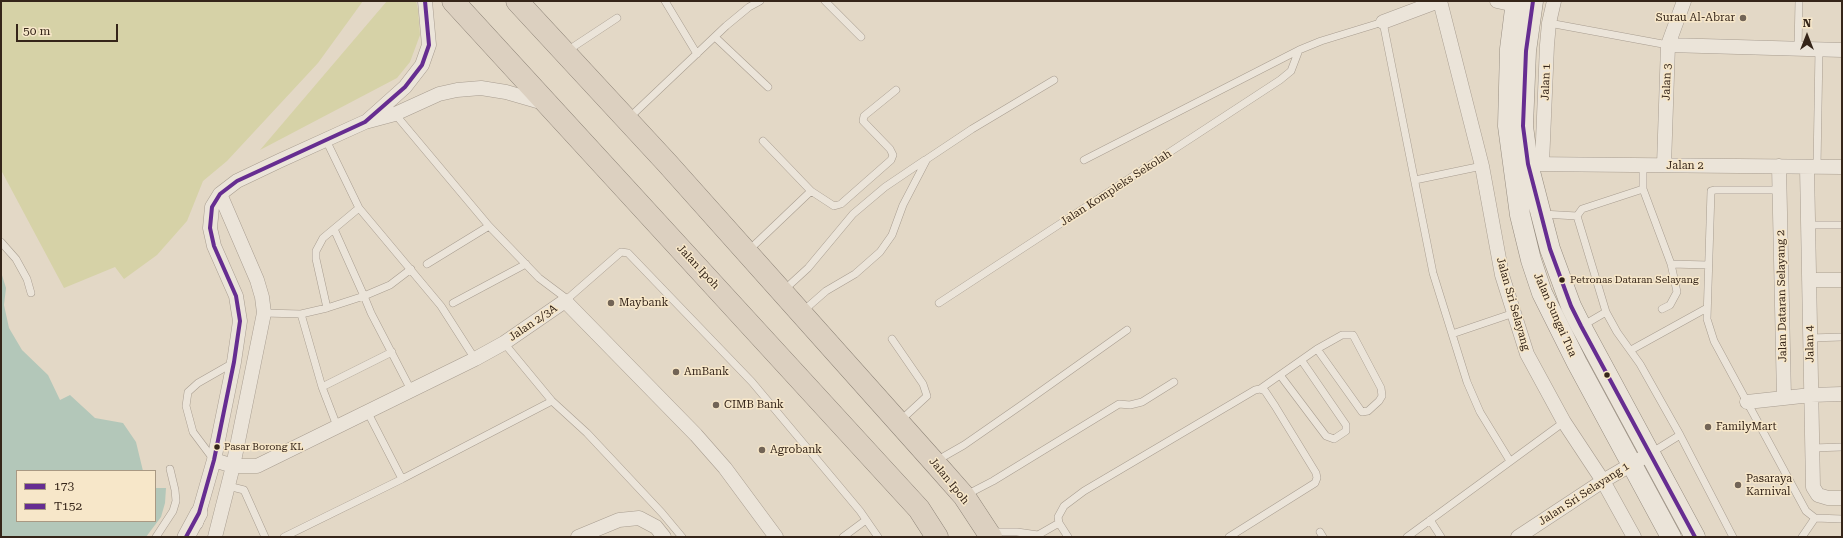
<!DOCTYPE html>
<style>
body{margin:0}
#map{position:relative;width:1843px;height:538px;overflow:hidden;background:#e3d8c6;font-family:"Roboto Serif",serif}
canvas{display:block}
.frame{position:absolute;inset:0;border:2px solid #352519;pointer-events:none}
.legend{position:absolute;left:16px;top:470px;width:140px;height:52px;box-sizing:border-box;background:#f7e7c9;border:1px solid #a99983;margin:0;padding:5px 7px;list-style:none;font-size:12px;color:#352519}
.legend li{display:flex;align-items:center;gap:8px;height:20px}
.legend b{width:20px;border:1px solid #a99983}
.north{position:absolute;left:1787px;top:16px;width:40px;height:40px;-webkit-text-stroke:3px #f7e7c9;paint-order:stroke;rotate:0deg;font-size:11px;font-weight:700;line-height:16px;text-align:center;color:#352519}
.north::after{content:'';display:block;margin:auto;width:14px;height:18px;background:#352519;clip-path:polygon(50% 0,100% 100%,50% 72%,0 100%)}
.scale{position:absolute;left:16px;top:24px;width:102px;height:18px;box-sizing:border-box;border:2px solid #352519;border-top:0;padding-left:5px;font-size:12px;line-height:14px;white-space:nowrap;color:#352519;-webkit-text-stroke:3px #f7e7c9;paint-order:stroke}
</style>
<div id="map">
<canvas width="1843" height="538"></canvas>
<div class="frame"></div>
<ul class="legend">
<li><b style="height:5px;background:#662d91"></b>173</li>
<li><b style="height:5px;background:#662d91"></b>T152</li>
</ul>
<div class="north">N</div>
<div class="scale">50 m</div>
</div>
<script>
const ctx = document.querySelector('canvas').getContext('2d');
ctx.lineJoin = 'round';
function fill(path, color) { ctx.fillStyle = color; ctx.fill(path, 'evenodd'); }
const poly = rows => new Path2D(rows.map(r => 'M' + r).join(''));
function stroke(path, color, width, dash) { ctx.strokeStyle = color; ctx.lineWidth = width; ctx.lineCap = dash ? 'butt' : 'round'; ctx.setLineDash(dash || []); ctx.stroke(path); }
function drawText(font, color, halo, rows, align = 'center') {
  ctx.font = font + ' "Roboto Serif",serif'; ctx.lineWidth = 3; ctx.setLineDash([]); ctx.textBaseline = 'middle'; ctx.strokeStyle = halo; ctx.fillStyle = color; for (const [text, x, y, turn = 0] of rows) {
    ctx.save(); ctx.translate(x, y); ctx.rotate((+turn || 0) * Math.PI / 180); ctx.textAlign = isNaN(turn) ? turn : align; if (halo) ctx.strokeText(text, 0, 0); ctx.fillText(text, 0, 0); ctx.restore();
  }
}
fill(poly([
 [1,1,363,1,318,63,227,161,203,181,187,221,157,255,124,279,115,267,64,288,1,170],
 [387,1,416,1,418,9,420,35,410,62,397,78,260,150]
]), '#d6d2a7');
fill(poly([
 [1,272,6,288,4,305,9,328,22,350,48,375,60,400,70,395,95,418,123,423,136,442,143,471,17,471,17,521,155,521,155,488,166,488,165,503,161,517,146,537,1,537]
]), '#b3c7b9');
const service = poly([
 [665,1,697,54],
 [825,1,861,37],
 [1549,23,1668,45],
 [715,37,768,87],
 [1798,49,1799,1],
 [1299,50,1321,41,1383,22,1433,273,1467,382,1480,412,1510,461],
 [567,51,617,18],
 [395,114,489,226,539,278,567,299],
 [629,118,726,26,749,7,760,1],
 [326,140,359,208,441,306,475,359],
 [1643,165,1643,189,1671,264,1708,265],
 [1817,167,1819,49],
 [1415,180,1482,166],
 [1780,190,1715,190,1711,191,1707,319,1714,341,1806,511,1815,518,1842,519],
 [811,191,834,206,841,204,891,160,893,155,890,149,863,121,864,116,896,90],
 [1542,214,1577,216,1606,312,1582,326],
 [1577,216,1582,209,1643,189],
 [1808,225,1842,225],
 [1,242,16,259,27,279,31,293],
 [748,251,811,191,763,141],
 [427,264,489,226],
 [784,290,808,268,853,214,885,187,925,160],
 [565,301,621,252,628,253,752,382,860,511,878,537],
 [453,303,526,264],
 [939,303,1280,80,1291,71,1299,50,1084,160],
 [327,308,316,259,316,251,323,238,359,208],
 [1662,309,1670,305,1677,292,1671,264],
 [802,312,826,291,855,274,880,252,892,235,903,205,927,159,972,129,1054,80],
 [1606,312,1617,332,1640,364,1680,435,1733,537],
 [264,313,301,314,327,308,364,296,334,229],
 [301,314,322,387],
 [1452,334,1514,313],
 [1810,338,1842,337],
 [892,339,923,384,927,396,900,421],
 [504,343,552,401,587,433,662,513,682,537],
 [1631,350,1707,308],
 [1280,375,1326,436,1334,439,1346,431,1346,425,1302,361],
 [1260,389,1317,349,1342,335,1353,335,1381,388,1382,396,1379,401,1368,411,1362,412,1317,349],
 [411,390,371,313,364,296,390,285,411,269],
 [367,411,402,479],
 [337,426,322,387,392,352],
 [1812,448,1842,447],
 [1651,453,1680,435],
 [214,460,193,432,186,406,188,392,198,383,233,363],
 [936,461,964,445,1023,404,1127,330],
 [228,486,244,490,265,537],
 [966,495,993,481,1119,404,1130,405,1142,402,1174,382],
 [1430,520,1441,537],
 [991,532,1017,532,1038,535,1059,523],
 [1320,532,1323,537],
 [156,537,173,511,176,501,175,490,170,469],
 [284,537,402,479,552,401],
 [843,537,866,520],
 [1068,537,1059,523,1058,517,1064,506,1084,491,1255,390,1260,389,1265,391,1275,406,1316,473,1317,478,1315,483,1229,537],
 [1407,537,1564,422],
 [1802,537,1815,518]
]);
const minor = poly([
 [1440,1,1482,166,1502,275,1527,354,1564,422,1603,481,1634,537],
 [1497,1,1515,5],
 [1383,22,1439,1],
 [1668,45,1842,50],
 [367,121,405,87,422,65,429,45,425,1],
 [1528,164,1842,167],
 [1542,164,1547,45,1549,23,1554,1],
 [1664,165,1668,45,1684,1],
 [1779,166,1784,398,1811,395,1842,394],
 [1807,167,1813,487,1818,495,1828,498,1842,498],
 [1809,280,1842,280],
 [1747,402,1784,398],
 [214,460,233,466,257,466,475,359,504,343,565,301,696,435,725,468,776,537],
 [196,523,214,460,234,362,240,321,236,296,214,246,210,228,212,207,220,194,237,181,279,161,365,122,395,114,439,94,457,90,481,88,506,92,544,103],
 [215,537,233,466,264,313,262,297,257,280,220,194],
 [578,537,619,520,639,518,656,527,664,537],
 [1518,537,1603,481,1651,453]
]);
const tertiary = poly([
 [186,537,199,513]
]);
const secondary = poly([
 [1516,1,1510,49,1508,126,1520,215,1531,260,1542,293,1577,363,1671,537],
 [1533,1,1526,51,1523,126,1528,164,1550,249,1571,306,1581,326,1695,537]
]);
const trunk = poly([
 [453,1,919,509,937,537],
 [517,1,667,163,934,462,964,496,991,537]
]);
stroke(service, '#a89d90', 8);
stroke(minor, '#a89d90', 15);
stroke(tertiary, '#a89d90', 18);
stroke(secondary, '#978d80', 21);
stroke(trunk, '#8d8377', 23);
stroke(service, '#ebe4d9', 7);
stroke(minor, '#ebe4d9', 14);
stroke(tertiary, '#ebe4d9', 17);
stroke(secondary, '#ebe4d9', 20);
stroke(trunk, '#dcd0c0', 22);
stroke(poly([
 [1533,1,1526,51,1523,126,1528,164,1550,249,1571,306,1581,326,1695,537]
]), '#662d91', 4);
stroke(poly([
 [186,537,199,513,214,460,234,362,240,321,236,296,214,246,210,228,212,207,220,194,237,181,365,122,405,87,422,65,429,45,425,1]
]), '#662d91', 4);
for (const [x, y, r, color] of [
 [1743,18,4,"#726456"],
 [1562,280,3.5,"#352519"],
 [611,303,4,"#726456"],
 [676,372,4,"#726456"],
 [1607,375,3.5,"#352519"],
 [716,405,4,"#726456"],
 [1708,427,4,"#726456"],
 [217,447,3.5,"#352519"],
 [762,450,4,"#726456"],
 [1738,485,4,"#726456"]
]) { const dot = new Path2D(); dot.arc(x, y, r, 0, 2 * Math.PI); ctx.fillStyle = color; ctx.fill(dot); stroke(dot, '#f7e7c9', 1.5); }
drawText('10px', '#352519', '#f7e7c9', [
 ["Petronas Dataran Selayang",1570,280],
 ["Pasar Borong KL",224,447]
], 'left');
drawText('11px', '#352519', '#f7e7c9', [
 ["Surau Al-Abrar",1735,18,"right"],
 ["Maybank",619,303],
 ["AmBank",684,372],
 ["CIMB Bank",724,405],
 ["FamilyMart",1716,427],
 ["Agrobank",770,450],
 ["Pasaraya",1746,479],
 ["Karnival",1746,492]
], 'left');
drawText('11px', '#352519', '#f7e7c9', [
 ["Jalan 1",1546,82,-88],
 ["Jalan 3",1667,82,-88],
 ["Jalan 2",1685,166],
 ["Jalan Kompleks Sekolah",1116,188,-33],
 ["Jalan Ipoh",698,267,47],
 ["Jalan Dataran Selayang 2",1782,296,-91],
 ["Jalan Sri Selayang",1513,304,74],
 ["Jalan Sungai Tua",1555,315,66],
 ["Jalan 2/3A",533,323,-34],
 ["Jalan 4",1810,344,-91],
 ["Jalan Ipoh",949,481,51],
 ["Jalan Sri Selayang 1",1584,494,-33]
]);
</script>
